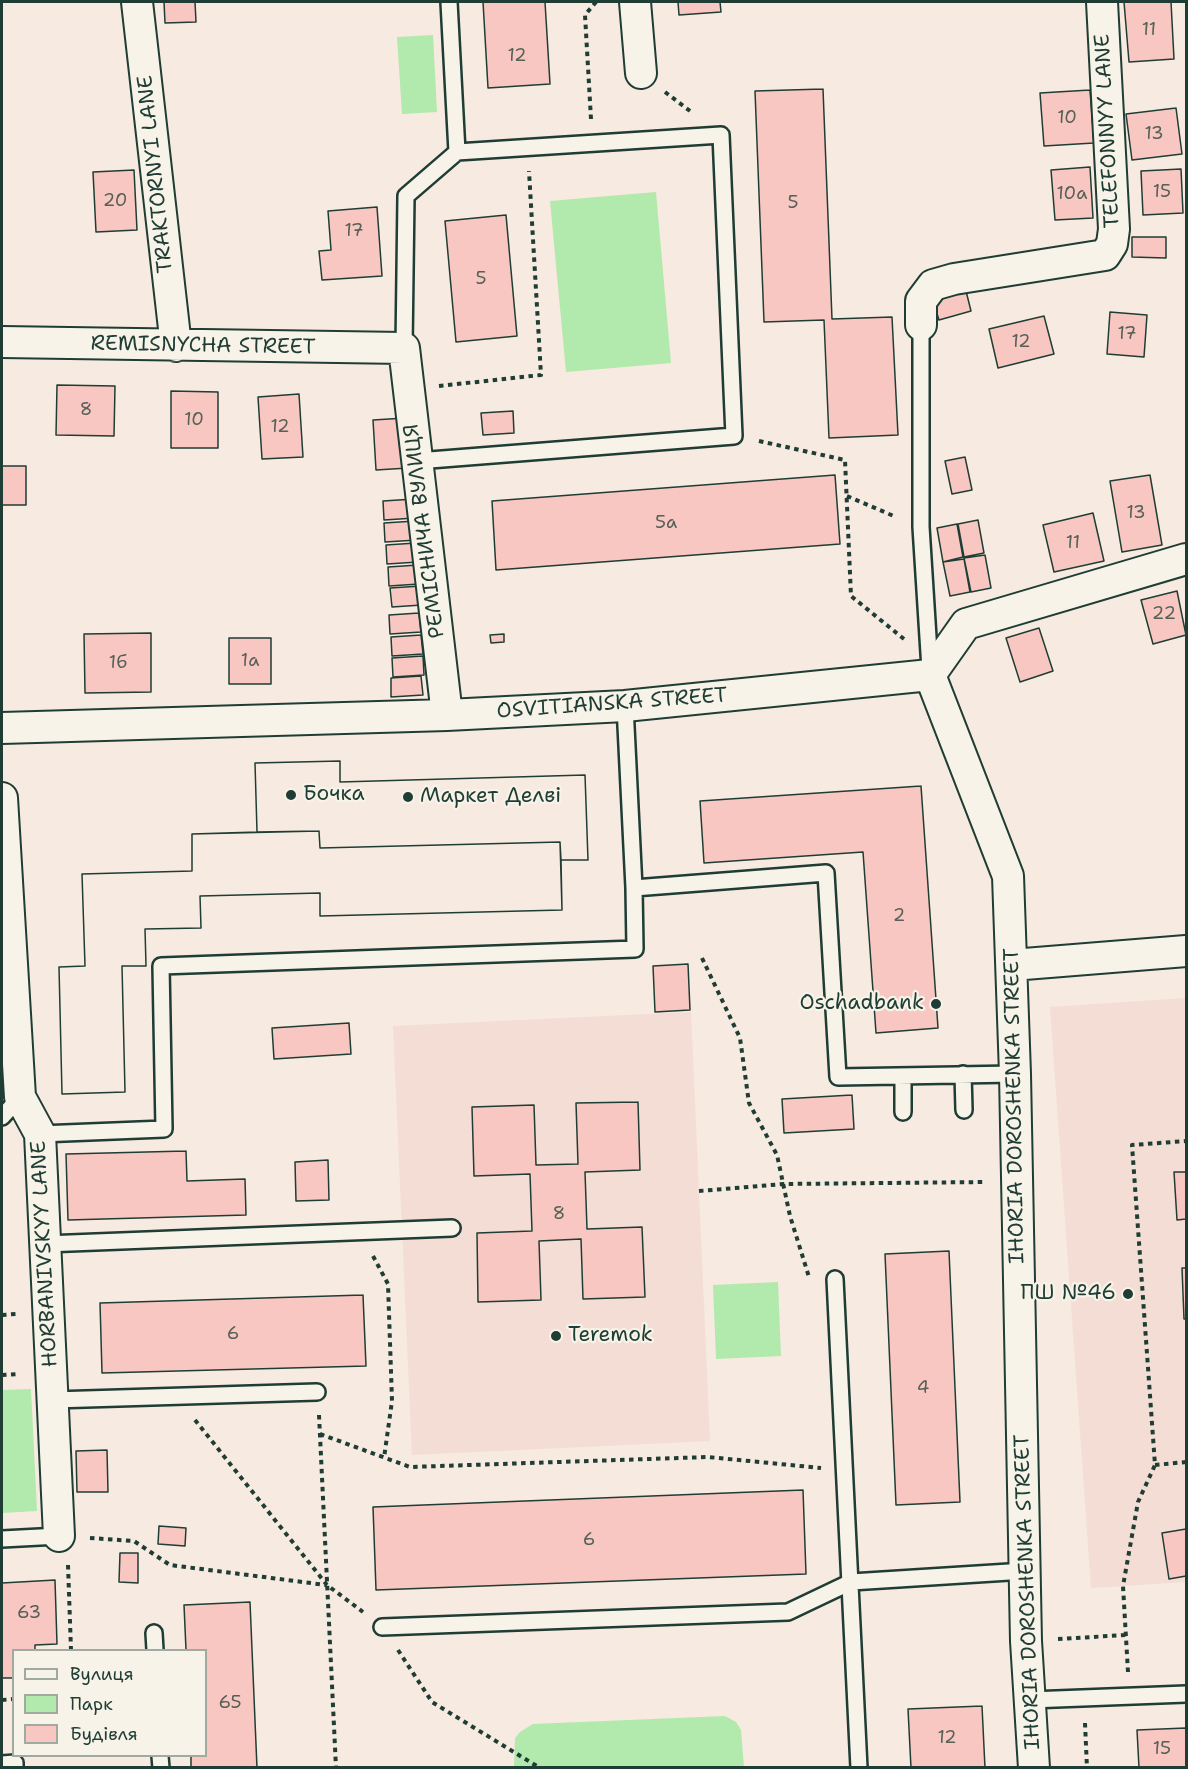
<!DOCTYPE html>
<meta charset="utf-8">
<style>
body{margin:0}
#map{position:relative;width:1188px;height:1769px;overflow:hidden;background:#f7eae0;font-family:"Shantell Sans",sans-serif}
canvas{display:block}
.frame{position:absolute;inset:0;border:3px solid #1f3d34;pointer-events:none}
.legend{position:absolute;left:12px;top:1649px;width:195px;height:108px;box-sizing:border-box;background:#f7f3e8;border:2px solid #a1aaa0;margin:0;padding:8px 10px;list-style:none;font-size:18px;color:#1f3d34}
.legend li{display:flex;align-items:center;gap:12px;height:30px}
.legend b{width:30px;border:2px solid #a1aaa0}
</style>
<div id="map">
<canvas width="1188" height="1769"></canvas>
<div class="frame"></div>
<ul class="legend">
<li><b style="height:8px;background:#f7f3e8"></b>Вулиця</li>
<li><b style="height:16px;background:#b2e9ac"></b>Парк</li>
<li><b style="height:16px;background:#f8c7c1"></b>Будівля</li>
</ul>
</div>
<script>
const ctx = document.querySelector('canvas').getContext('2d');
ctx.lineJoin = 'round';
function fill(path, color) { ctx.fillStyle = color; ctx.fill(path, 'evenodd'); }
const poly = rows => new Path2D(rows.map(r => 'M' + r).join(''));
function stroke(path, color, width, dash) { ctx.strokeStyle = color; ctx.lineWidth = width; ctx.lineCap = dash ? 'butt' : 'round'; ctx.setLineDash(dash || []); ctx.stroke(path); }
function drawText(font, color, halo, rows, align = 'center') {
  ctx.font = font + ' "Shantell Sans",sans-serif'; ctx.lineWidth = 4.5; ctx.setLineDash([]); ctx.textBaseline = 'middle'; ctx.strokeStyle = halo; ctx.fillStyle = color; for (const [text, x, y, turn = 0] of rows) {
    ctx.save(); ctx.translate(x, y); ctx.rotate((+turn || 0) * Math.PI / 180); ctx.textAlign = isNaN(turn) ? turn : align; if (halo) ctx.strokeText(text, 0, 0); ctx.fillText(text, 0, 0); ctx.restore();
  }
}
fill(poly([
 [1186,998,1186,1582,1091,1588,1050,1007],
 [691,1012,710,1441,412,1455,393,1026]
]), '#f3ddd4');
fill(poly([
 [433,35,437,112,402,114,397,37],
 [656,192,671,363,566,372,550,201],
 [778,1282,781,1356,716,1359,713,1285],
 [31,1389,37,1511,2,1513,2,1390],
 [725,1716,736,1722,741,1730,744,1767,514,1767,515,1738,520,1732,533,1724]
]), '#b2e9ac');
const building = poly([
 [164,2,195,2,196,22,165,23,164,2],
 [483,2,545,2,550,84,488,88,483,2],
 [678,2,720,2,721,12,679,15,678,2],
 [1124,2,1171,2,1174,59,1129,62,1124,2],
 [823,89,832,319,892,317,898,435,829,438,824,320,764,322,755,91,823,89],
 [1090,90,1094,143,1044,146,1040,93,1090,90],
 [1176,108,1182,154,1132,160,1126,114,1176,108],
 [1090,167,1093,218,1055,220,1051,170,1090,167],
 [1181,169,1183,213,1143,215,1141,171,1181,169],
 [134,170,137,230,96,232,93,172,134,170],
 [377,207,382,276,322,280,319,251,331,250,328,211,377,207],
 [506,215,517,336,456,342,445,221,506,215],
 [1132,237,1166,237,1166,258,1132,257,1132,237],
 [966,291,971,311,939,320,933,301,966,291],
 [1110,312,1147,315,1144,357,1107,354,1110,312],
 [1044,316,1054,354,998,368,989,329,1044,316],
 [57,385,115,386,114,436,56,435,57,385],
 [171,391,218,392,218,448,171,448,171,391],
 [299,394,303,457,262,459,258,397,299,394],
 [513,411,514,433,483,435,481,413,513,411],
 [405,418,408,468,376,470,373,420,405,418],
 [965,457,972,490,952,494,945,461,965,457],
 [2,466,26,466,26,505,2,505,2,466],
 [835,475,840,544,496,570,492,501,835,475],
 [1150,475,1162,545,1122,552,1110,481,1150,475],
 [414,499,415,518,384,520,383,501,414,499],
 [1093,513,1104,561,1054,572,1043,525,1093,513],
 [978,520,984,553,964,557,958,524,978,520],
 [415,521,417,540,385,542,384,523,415,521],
 [957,524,963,557,943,562,937,528,957,524],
 [416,543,418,562,387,564,386,545,416,543],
 [985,555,991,588,971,592,964,558,985,555],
 [964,559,970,592,950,596,943,562,964,559],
 [418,565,419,584,389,586,388,567,418,565],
 [421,586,422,605,392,607,390,588,421,586],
 [1177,591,1186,635,1153,644,1141,600,1177,591],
 [419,613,421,632,390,634,389,615,419,613],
 [1039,628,1053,671,1020,682,1006,638,1039,628],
 [151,633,151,692,85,693,84,634,151,633],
 [504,634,504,642,491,643,490,635,504,634],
 [421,635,423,654,392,656,391,637,421,635],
 [229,638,271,638,271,684,229,684,229,638],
 [423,656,424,675,393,677,392,658,423,656],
 [421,676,423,695,391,697,391,678,421,676],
 [340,761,340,782,585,775,588,860,561,860,560,842,320,848,319,831,257,832,255,763,340,761],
 [340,761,340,782,585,775,588,860,561,860,562,910,320,916,320,893,200,896,201,928,145,929,146,966,122,966,125,1092,62,1094,59,967,85,966,82,874,192,871,192,834,257,832,255,763,340,761],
 [921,786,938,1028,876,1033,863,852,704,863,700,801,921,786],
 [319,831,320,848,560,842,562,910,320,916,320,893,200,896,201,928,145,929,146,966,122,966,125,1092,62,1094,59,967,85,966,82,874,192,871,192,834,319,831],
 [688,964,690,1010,655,1012,653,966,688,964],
 [349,1023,351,1054,274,1059,272,1028,349,1023],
 [852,1095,854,1129,784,1133,782,1099,852,1095],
 [638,1102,640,1170,585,1172,587,1229,642,1227,645,1297,583,1299,581,1239,539,1241,541,1300,478,1302,477,1233,532,1231,530,1174,474,1176,472,1107,534,1105,536,1165,578,1164,576,1103,638,1102],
 [186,1151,187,1181,245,1179,246,1215,68,1220,66,1154,186,1151],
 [328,1160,329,1200,296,1201,295,1162,328,1160],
 [1174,1172,1186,1172,1186,1219,1177,1220,1174,1172],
 [949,1251,960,1502,896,1505,885,1254,949,1251],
 [1182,1268,1186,1268,1186,1319,1184,1319,1182,1268],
 [363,1295,366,1366,102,1373,100,1303,363,1295],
 [107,1450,108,1492,77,1492,76,1451,107,1450],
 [803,1490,806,1574,376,1590,373,1507,803,1490],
 [159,1526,186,1528,185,1546,158,1544,159,1526],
 [1186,1529,1186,1576,1169,1579,1162,1533,1186,1529],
 [120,1553,138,1553,138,1583,119,1582,120,1553],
 [55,1580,57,1644,35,1645,35,1650,14,1650,14,1678,2,1678,2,1583,55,1580],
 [250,1602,257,1768,191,1768,191,1756,206,1756,206,1650,186,1650,184,1605,250,1602],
 [982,1706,985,1768,911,1768,908,1709,982,1706],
 [1186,1728,1186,1768,1139,1768,1137,1730,1186,1728]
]);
fill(building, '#f8c7c1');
stroke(building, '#1f3d34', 1.5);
const lane = poly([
 [449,2,457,152],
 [921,325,921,527,930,669],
 [404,348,406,196,457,152,721,135,734,436,417,461],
 [625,706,634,888,826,873,838,1077,1015,1074],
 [963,1074,964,1110],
 [903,1076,903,1112],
 [2,1117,20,1097],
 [40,1134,164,1129,161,966,635,949,634,888],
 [45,1244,452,1228],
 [835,1279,859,1768],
 [53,1400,317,1392],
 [2,1539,59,1536],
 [382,1627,788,1612,851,1582,1025,1571],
 [154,1633,155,1650],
 [1030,1700,1186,1694],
 [160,1756,161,1768],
 [2,1764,15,1763,15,1768]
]);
const street = poly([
 [137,2,176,346],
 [635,2,641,73],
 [921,325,921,301,933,285,954,279,1105,255,1112,244,1114,229,1102,2],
 [2,342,404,348,447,715],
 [930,675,1008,876,1015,1074,1026,1641,1034,1768],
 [930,675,966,624,1186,559],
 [2,728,447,715,625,706,930,675],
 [2,798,20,1097,40,1134,59,1536],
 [1012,965,1186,951]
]);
stroke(lane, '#1f3d34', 20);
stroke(street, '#1f3d34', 34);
stroke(poly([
 [665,92,690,111],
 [591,119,585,15,596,2],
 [439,386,541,375,529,171],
 [759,441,845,460,851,596,904,639],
 [847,496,896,517],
 [702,958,740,1038,749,1103,777,1155,790,1216,809,1277],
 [699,1191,784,1184,986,1182],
 [373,1256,388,1284,392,1401,384,1458],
 [2,1315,16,1314],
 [2,1375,19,1374],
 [319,1415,336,1768],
 [195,1420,327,1585,363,1612],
 [320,1434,410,1467,708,1457,821,1468],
 [1155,1465,1186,1462],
 [90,1538,134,1541,170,1565,326,1585],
 [68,1565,71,1650],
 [1058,1639,1126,1635],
 [398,1650,432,1702,540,1768],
 [1128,1672,1123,1586,1138,1502,1155,1465,1132,1145,1186,1141],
 [2,1700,14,1699],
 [1085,1723,1087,1768]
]), '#1f3d34', 4, [4.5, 4.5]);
stroke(lane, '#f7f3e8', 15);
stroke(street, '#f7f3e8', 30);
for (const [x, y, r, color] of [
 [291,795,6,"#1f3d34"],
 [408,797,6,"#1f3d34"],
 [936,1004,6,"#1f3d34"],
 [1128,1294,6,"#1f3d34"],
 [556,1336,6,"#1f3d34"]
]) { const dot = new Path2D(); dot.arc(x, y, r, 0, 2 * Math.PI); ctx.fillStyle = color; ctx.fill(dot); stroke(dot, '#f7f3e8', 2); }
drawText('18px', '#556057', null, [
 ["11",1149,30],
 ["12",517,56],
 ["10",1067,118],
 ["13",1154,134],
 ["15",1162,192],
 ["10а",1072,194],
 ["20",115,201],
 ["5",793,203],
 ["17",354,231],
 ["5",481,279],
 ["17",1127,334],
 ["12",1021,342],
 ["8",86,410],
 ["10",194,420],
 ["12",280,427],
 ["13",1136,513],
 ["5а",666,523],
 ["11",1073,543],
 ["22",1164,614],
 ["1а",250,661],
 ["1б",118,663],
 ["2",899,916],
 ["8",559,1214],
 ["6",233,1334],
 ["4",923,1388],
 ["6",589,1540],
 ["63",29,1613],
 ["65",230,1703],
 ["12",947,1738],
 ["15",1162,1749]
]);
drawText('21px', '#1f3d34', '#f7f3e8', [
 ["TELEFONNYY LANE",1108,131,-93],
 ["TRAKTORNYI LANE",156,174,-96],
 ["REMISNYCHA STREET",203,346,1],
 ["РЕМІСНИЧА ВУЛИЦЯ",425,531,-97],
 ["OSVITIANSKA STREET",612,704,-4],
 ["IHORIA DOROSHENKA STREET",1015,1106,-91],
 ["HORBANIVSKYY LANE",45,1254,-93],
 ["IHORIA DOROSHENKA STREET",1028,1592,-92]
]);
drawText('21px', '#1f3d34', '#f7f3e8', [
 ["Бочка",303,795],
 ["Маркет Делві",420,797],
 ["Oschadbank",924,1004,"right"],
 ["ПШ №46",1116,1294,"right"],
 ["Teremok",568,1336]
], 'left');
</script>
